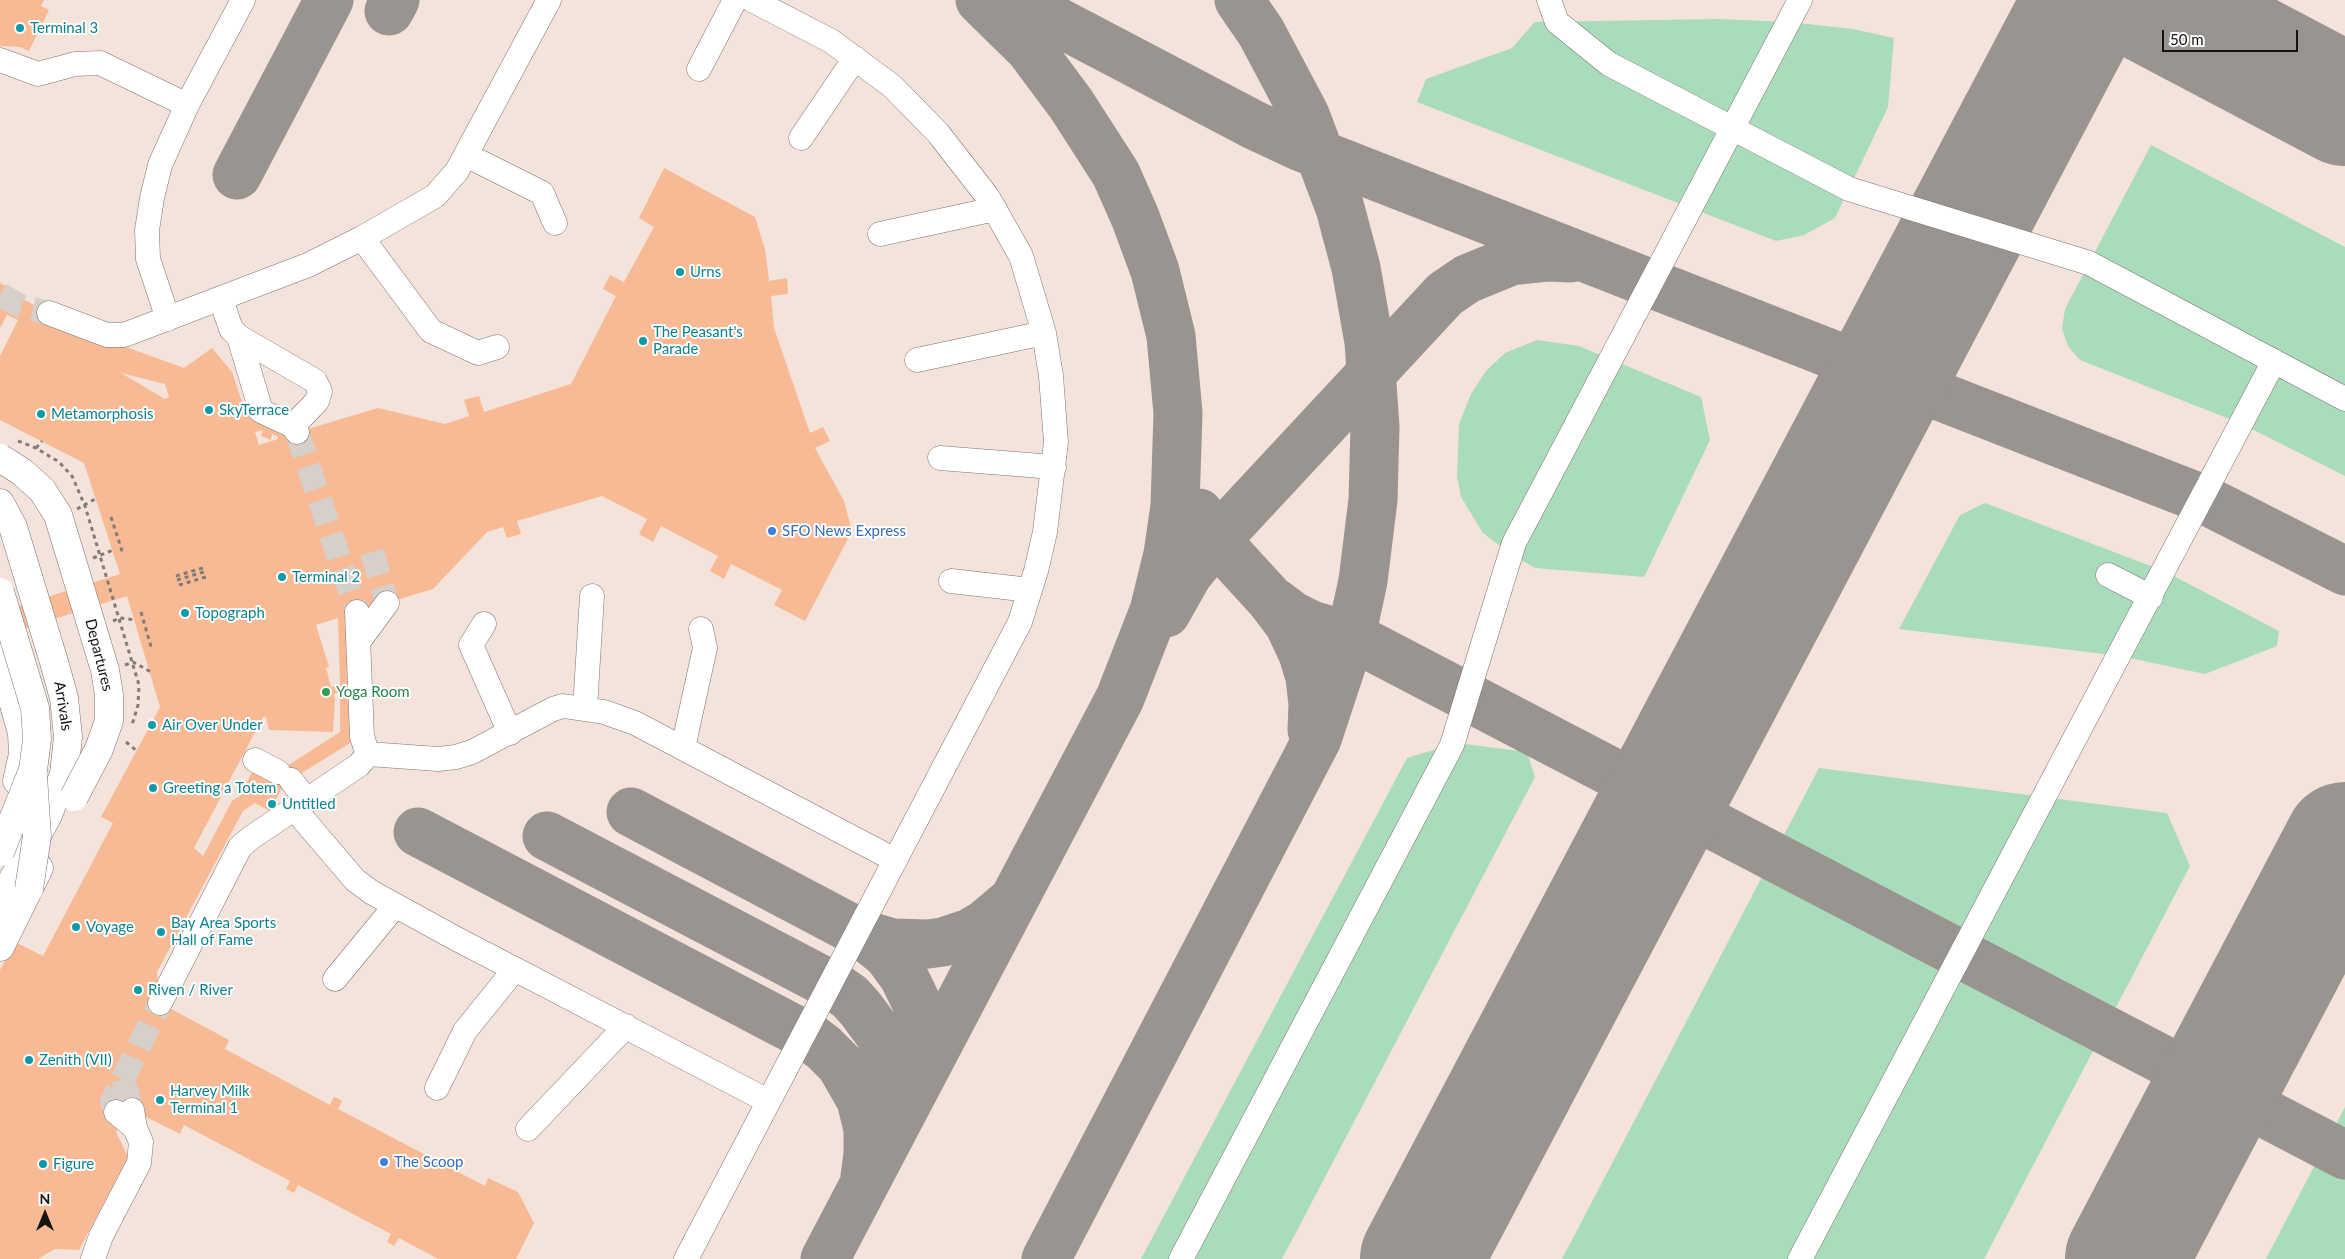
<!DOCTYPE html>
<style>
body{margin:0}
#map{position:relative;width:2345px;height:1259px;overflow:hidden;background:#f8f0eb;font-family:Lato,sans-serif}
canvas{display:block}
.north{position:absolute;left:20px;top:1189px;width:50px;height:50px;-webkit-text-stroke:4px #fff;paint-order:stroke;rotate:0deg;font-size:14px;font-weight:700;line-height:20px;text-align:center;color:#161311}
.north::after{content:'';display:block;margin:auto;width:18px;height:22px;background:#161311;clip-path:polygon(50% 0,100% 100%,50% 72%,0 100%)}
.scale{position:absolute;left:2162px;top:30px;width:136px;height:22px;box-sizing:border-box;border:2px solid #161311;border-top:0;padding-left:6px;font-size:15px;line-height:18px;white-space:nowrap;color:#161311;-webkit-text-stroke:4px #fff;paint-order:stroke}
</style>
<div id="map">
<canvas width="2345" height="1259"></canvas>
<div class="north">N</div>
<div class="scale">50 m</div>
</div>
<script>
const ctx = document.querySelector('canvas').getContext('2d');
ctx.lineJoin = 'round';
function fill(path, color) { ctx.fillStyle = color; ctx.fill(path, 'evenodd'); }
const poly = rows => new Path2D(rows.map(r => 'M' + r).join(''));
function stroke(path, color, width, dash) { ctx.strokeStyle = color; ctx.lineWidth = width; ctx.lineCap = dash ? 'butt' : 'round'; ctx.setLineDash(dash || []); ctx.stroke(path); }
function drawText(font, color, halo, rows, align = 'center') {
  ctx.font = font + ' Lato,sans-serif'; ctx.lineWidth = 4; ctx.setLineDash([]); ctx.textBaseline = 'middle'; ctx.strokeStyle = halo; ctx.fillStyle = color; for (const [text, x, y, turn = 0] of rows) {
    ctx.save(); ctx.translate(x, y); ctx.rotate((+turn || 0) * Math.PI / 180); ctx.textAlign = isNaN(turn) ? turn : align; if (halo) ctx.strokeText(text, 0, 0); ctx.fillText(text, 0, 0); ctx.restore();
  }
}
fill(poly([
 [0,0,2345,0,2345,1259,0,1259]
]), '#f3e3da');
fill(poly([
 [1719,19,1789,22,1853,29,1894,38,1888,107,1835,218,1804,235,1776,241,1417,102,1426,79,1512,48,1535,22],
 [2151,145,2345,247,2345,476,2242,424,2080,360,2068,346,2062,329,2065,309],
 [1537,340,1579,346,1701,397,1710,440,1644,577,1535,568,1511,554,1483,533,1461,497,1457,476,1459,424,1471,394,1486,371,1505,353],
 [1985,503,2164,571,2279,631,2277,646,2205,674,2120,656,1899,629,1960,515],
 [1457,743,1527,752,1535,777,1282,1259,1141,1259,1407,758],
 [1819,768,2167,813,2190,866,1984,1259,1562,1259],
 [2345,1107,2345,1259,2266,1259]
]), '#a9dcbb');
stroke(poly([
 [1016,0,1254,125,1301,147,2203,499,2345,571],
 [389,11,395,0],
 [237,175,329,0],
 [1199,513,1216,540,1270,599,1289,624,1303,654,1310,677,1313,704,1312,730],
 [1270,599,1293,616,1311,625,1351,636,2345,1155],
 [1166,613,1188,574,1216,540,1445,294,1467,279,1511,261,1549,257,1571,258],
 [631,812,862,934,888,955,904,977,917,1004,923,1037,919,1074],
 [418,832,811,1038,824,1048,841,1065,861,1100,868,1129,868,1154,865,1177],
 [547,836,837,988,850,997,860,1008,880,1035,892,1068,895,1097,891,1128],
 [862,934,892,943,928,944,943,942,970,933,985,924,1010,903],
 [825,1259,1120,698,1154,611,1168,554,1175,506,1178,413,1171,336,1155,271,1135,217,1116,174,1071,104,1030,49,980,0],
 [1046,1259,1317,739,1351,636,1363,581,1373,500,1375,427,1369,342,1356,268,1340,208,1305,115,1261,32,1239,0]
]), '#9a9491', 49);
stroke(poly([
 [2146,0,2345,105],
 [1421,1259,2085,0],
 [2126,1259,2345,843]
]), '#9a9491', 122);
fill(poly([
 [0,0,44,0,41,6,49,10,29,51,20,47,0,46],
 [664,168,755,217,765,249,769,281,787,278,788,294,771,296,774,328,810,433,823,427,830,441,815,448,844,501,852,531,805,621,774,605,782,590,731,564,724,579,710,571,718,556,661,526,653,542,639,534,647,519,602,496,517,521,521,534,507,538,503,527,487,532,433,589,357,612,355,740,284,784,270,811,255,803,243,811,157,972,160,1003,229,1040,225,1049,330,1105,334,1097,339,1099,342,1101,338,1109,485,1186,488,1178,518,1192,534,1223,516,1259,438,1259,399,1238,394,1246,387,1242,391,1234,298,1185,294,1193,286,1189,290,1181,184,1125,180,1134,144,1116,122,1120,116,1132,128,1157,79,1250,55,1249,38,1259,0,1259,0,970,15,942,43,956,113,823,101,817,160,707,127,596,0,636,0,612,120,574,84,463,0,420,0,356,18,320,7,315,0,328,0,283,19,293,17,296,85,332,184,368,212,348,232,372,243,405,254,402,306,422,308,429,378,408,445,424,469,416,464,400,479,396,484,412,571,384,616,296,603,289,610,275,624,282,654,227,639,218],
 [121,373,165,384,169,397,165,399],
 [263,430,261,436,271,440,272,434,277,436,278,439,259,445,255,432],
 [338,618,340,684,331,687,326,668,329,667,316,625],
 [340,692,340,732,270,777,254,768,240,796,232,801,203,856,194,848,263,717,266,717,269,730,333,732,335,699,334,694]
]), '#f7ba94');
stroke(poly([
 [0,295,21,306,49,313],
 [297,432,357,612],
 [372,552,387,603],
 [123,1079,160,1003],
 [116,1112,112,1102,123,1079,132,1110]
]), '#d6cfca', 24, [24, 12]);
const minor = poly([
 [1549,0,1557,22,1609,64,1849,189,2089,263,2345,399],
 [0,60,38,74,75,64,100,63,187,105],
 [699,69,735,0],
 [801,138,855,58],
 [466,155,542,193,555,223],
 [880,234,995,209],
 [362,238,431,331,478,353,497,347],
 [221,299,231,329,239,337,315,381,320,391,317,401,293,426,297,432],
 [49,313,107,335,124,335,308,265,362,238,435,196,457,171,549,0],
 [168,319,148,259,147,230,152,198,160,165,187,105,243,0],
 [239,337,261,411,293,426],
 [917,360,1044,333],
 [940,458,1054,467],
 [2108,575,2151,597],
 [951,581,1030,590],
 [357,612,362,737,368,754],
 [484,624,471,645,510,733],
 [359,641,387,603],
 [585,708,592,596],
 [683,748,705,648,701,629],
 [368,754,438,759,456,757,472,752,553,709,563,706,604,712,635,723,895,860],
 [255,760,278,772],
 [291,780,307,801],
 [297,808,303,819,355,880,371,892,453,937,768,1101],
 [335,979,395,906],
 [160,1003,240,847,252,837,359,765,368,754],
 [437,1088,465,1031,515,969],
 [116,1112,135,1128,132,1110],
 [528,1129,626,1026],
 [93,1259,101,1236,139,1163,141,1142,135,1128],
 [686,1259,1020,622,1036,571,1045,532,1056,442,1051,376,1044,333,1021,256,987,196,938,133,892,86,831,41,752,0],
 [1181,1259,1452,745,1514,543,1800,0],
 [1800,1259,2274,361]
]);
const major = poly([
 [0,503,13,527,54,662,64,698,68,737,64,774,48,815,0,903],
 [0,655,22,733,23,754,17,781],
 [0,947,39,868]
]);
stroke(minor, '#7c7470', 25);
stroke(major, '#7c7470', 29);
stroke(poly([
 [18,441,36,448,59,462,72,476,85,506,139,685,138,705,132,725],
 [36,448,42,441],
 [77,509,97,498],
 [111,517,123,554],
 [93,558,113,550],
 [176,576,206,567],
 [177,580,207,571],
 [179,585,209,576],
 [141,612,152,650],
 [113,621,120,618,135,620],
 [125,665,133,662,151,672],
 [126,742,137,751]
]), '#817c78', 3, [4, 4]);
stroke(minor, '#fff', 24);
stroke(major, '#fff', 28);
const majorBridge = poly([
 [0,458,22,472,42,490,58,515,105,670,109,695,109,721,99,749,74,797],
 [0,592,35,708,37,739,33,770,0,852],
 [29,889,37,836,33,776]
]);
stroke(majorBridge, '#7c7470', 29, []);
stroke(majorBridge, '#fff', 28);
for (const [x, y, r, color] of [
 [20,28,5,"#0f9aa8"],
 [680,272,5,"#0f9aa8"],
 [643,341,5,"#0f9aa8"],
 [209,410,5,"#0f9aa8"],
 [41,414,5,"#0f9aa8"],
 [772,531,5,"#3f7fe0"],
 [282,577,5,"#0f9aa8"],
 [185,613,5,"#0f9aa8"],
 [326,692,5,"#2e9e5b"],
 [152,725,5,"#0f9aa8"],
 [153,788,5,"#0f9aa8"],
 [272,804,5,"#0f9aa8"],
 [76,927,5,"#0f9aa8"],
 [161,932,5,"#0f9aa8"],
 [138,990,5,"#0f9aa8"],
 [29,1060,5,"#0f9aa8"],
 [160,1100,5,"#0f9aa8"],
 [384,1162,5,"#3f7fe0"],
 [43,1164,5,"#0f9aa8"]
]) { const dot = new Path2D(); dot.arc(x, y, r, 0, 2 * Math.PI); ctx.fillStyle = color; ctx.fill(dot); stroke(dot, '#fff', 2); }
drawText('15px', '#0d838f', '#fff', [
 ["Terminal 3",30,28],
 ["Urns",690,272],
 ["The Peasant's",653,332],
 ["Parade",653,349],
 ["SkyTerrace",219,410],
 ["Metamorphosis",51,414],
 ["Terminal 2",292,577],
 ["Topograph",195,613],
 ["Air Over Under",162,725],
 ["Greeting a Totem",163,788],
 ["Untitled",282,804],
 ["Bay Area Sports",171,923],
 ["Hall of Fame",171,940],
 ["Voyage",86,927],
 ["Riven / River",148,990],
 ["Zenith (VII)",39,1060],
 ["Harvey Milk",170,1091],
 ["Terminal 1",170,1108],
 ["Figure",53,1164]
], 'left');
drawText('15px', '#366cbe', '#fff', [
 ["SFO News Express",782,531],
 ["The Scoop",394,1162]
], 'left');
drawText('15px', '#161311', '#fff', [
 ["Departures",99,655,76],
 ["Arrivals",63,706,81]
]);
drawText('15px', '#27864d', '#fff', [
 ["Yoga Room",336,692]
], 'left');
</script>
